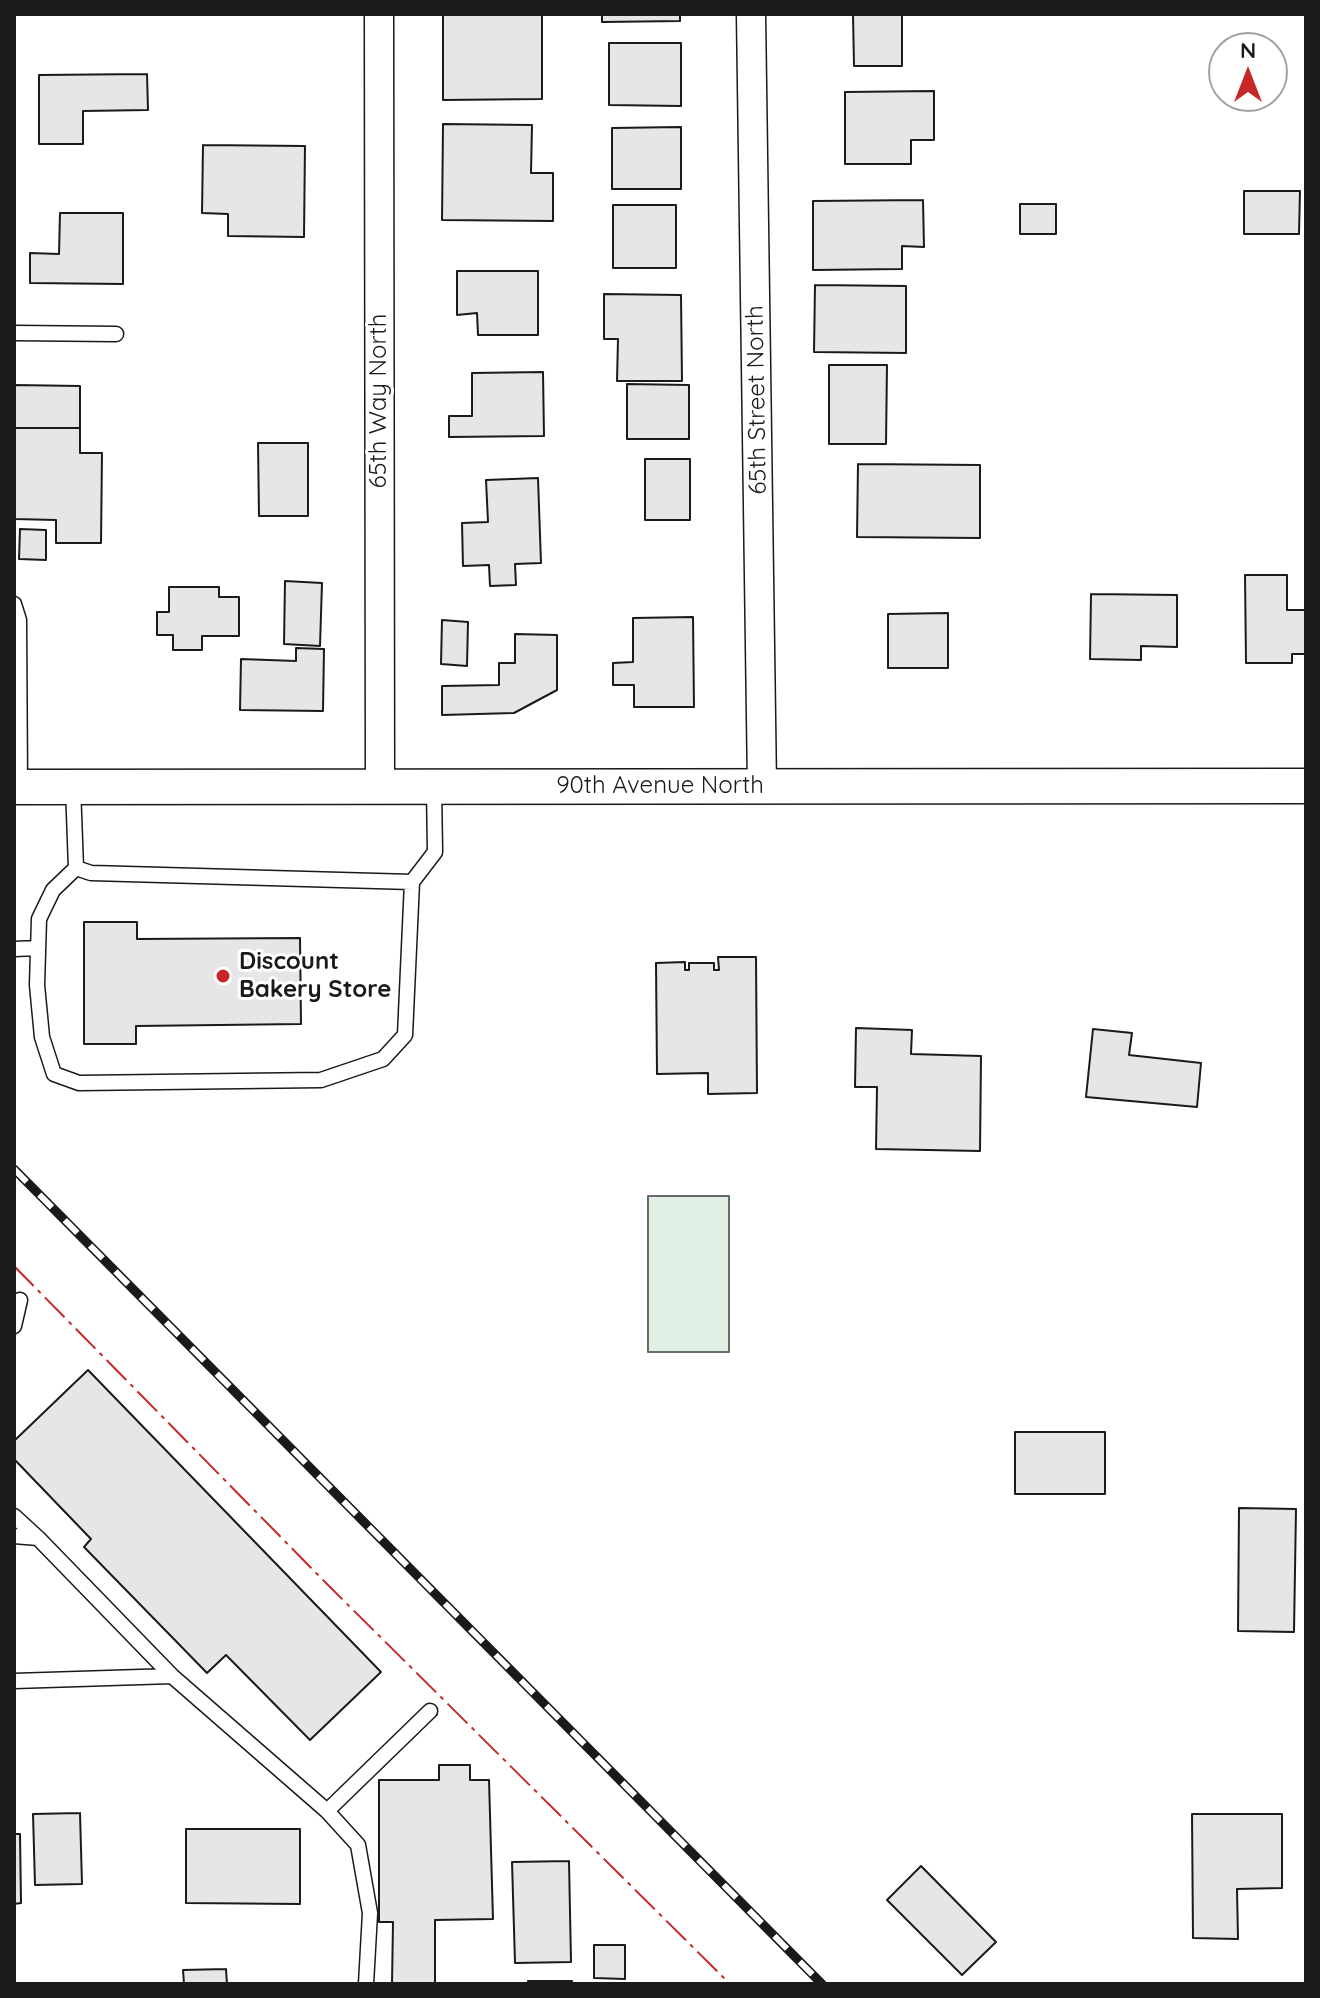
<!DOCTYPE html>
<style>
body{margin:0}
#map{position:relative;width:1320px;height:1998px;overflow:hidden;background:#fff;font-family:Quicksand,sans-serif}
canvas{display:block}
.frame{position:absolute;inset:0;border:16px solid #1a1a1a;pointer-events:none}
.north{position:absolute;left:1208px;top:32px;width:80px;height:80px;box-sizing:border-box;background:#fff;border:2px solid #a3a3a3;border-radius:50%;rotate:0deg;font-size:22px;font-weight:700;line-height:32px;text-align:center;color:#1a1a1a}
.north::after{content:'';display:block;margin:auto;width:28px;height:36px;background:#c62828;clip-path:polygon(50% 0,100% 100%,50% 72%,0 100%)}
</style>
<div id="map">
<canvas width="1320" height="1998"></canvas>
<div class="frame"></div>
<div class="north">N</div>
</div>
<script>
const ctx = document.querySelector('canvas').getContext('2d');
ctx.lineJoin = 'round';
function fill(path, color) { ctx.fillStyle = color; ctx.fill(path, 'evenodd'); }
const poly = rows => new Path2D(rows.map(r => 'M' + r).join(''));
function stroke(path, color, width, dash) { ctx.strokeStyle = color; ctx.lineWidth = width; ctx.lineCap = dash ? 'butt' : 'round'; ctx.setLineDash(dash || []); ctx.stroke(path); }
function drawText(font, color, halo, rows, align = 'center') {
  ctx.font = font + ' Quicksand,sans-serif'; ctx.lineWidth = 6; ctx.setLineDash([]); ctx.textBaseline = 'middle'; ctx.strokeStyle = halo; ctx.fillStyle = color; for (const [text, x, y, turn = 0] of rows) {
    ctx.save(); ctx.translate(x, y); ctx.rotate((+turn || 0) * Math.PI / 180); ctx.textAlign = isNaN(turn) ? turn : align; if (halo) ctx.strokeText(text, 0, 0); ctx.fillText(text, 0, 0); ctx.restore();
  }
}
const green = poly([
 [648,1196,729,1196,729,1352,648,1352,648,1196]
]);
fill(green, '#e0efe3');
stroke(green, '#6a6a6a', 2);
const building = poly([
 [443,14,542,14,542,99,443,100,443,14],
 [602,14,680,14,680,21,602,22,602,14],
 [853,14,902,14,902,66,854,66,853,14],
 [609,43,681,43,681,106,609,105,609,43],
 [147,74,148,110,83,111,83,144,39,144,39,75,147,74],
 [934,91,934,140,911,140,911,164,845,164,845,92,934,91],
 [443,124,532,125,531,173,553,173,553,221,442,220,443,124],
 [681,127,681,189,612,189,612,128,681,127],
 [203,145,305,146,304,237,228,236,228,214,202,213,203,145],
 [1244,191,1300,191,1299,234,1244,234,1244,191],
 [923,200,924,247,902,246,902,269,813,270,813,201,923,200],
 [1020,204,1056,204,1056,234,1020,234,1020,204],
 [613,205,676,205,676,268,613,268,613,205],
 [60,213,123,213,123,284,30,283,30,253,59,254,60,213],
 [457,271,538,271,538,335,478,335,477,313,457,315,457,271],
 [815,285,906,286,906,353,814,352,815,285],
 [604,294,681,295,682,381,617,381,618,339,604,339,604,294],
 [829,365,887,365,886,444,829,444,829,365],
 [543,372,544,436,449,437,449,416,472,416,472,373,543,372],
 [627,384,689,385,689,439,627,439,627,384],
 [14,385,80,386,80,428,14,428,14,385],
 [14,428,80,428,80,453,102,453,101,543,56,543,56,520,14,519,14,428],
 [258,443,308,443,308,516,259,516,258,443],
 [645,459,690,459,690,520,645,520,645,459],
 [858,464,980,465,980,538,857,537,858,464],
 [538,478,541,563,515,564,516,585,490,586,489,565,463,566,462,523,488,522,486,480,538,478],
 [20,529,46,530,46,560,19,559,20,529],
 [1245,575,1287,575,1287,610,1306,610,1306,654,1292,654,1292,663,1246,663,1245,575],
 [285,581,322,583,320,646,284,644,285,581],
 [169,587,219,587,219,597,239,597,239,636,202,636,202,650,173,650,173,635,157,635,157,612,169,612,169,587],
 [1091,594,1177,595,1177,647,1141,646,1141,660,1090,659,1091,594],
 [948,613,948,668,888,668,888,614,948,613],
 [693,617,694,707,634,707,634,685,613,685,613,663,633,662,633,618,693,617],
 [442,620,468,622,467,666,441,664,442,620],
 [515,634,557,635,557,690,514,713,442,715,442,686,499,685,499,663,515,663,515,634],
 [296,648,324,649,323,711,240,710,241,659,296,661,296,648],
 [84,922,137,922,137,939,300,938,301,1024,136,1026,136,1044,84,1044,84,922],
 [718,957,756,957,757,1093,708,1094,708,1073,657,1074,656,963,685,962,685,970,689,970,689,963,714,963,714,970,719,970,718,957],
 [856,1028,912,1030,911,1054,981,1056,980,1151,876,1149,877,1087,855,1087,856,1028],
 [1093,1029,1132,1033,1129,1055,1201,1063,1197,1107,1086,1097,1093,1029],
 [88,1370,381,1672,310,1740,226,1655,207,1673,84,1547,91,1539,14,1459,14,1441,88,1370],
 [1015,1432,1105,1432,1105,1494,1015,1494,1015,1432],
 [1239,1508,1296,1509,1294,1632,1238,1631,1239,1508],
 [439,1765,470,1765,470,1780,489,1780,493,1919,435,1920,435,1984,392,1984,393,1922,379,1922,379,1780,439,1780,439,1765],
 [80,1813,82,1884,35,1885,33,1814,80,1813],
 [1192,1814,1282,1814,1282,1888,1237,1889,1238,1939,1193,1938,1192,1814],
 [186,1829,300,1829,300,1904,186,1903,186,1829],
 [14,1834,20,1834,21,1903,14,1904,14,1834],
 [569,1861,571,1962,515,1963,512,1862,569,1861],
 [921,1866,996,1942,962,1975,887,1900,921,1866],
 [594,1945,625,1945,625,1979,594,1978,594,1945],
 [226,1969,227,1984,184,1984,183,1970,226,1969],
 [528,1981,572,1981,572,1984,528,1984,528,1981]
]);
fill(building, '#e6e6e6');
stroke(building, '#1a1a1a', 2);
const service = poly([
 [14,333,116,334],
 [14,604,19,620,20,786],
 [73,787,76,868,91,873,412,882,405,1035,383,1059,321,1080,79,1083,54,1074,42,1037,37,985,39,919,53,890,76,868],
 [412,882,435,852,434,788],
 [14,949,38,948],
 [14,1326,20,1300],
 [14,1516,38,1538],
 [14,1536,38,1538,172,1676,14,1681],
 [172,1676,327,1811,430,1711],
 [327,1811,358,1845,370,1913,366,1984]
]);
const minor = poly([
 [379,14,380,788],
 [751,14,762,786]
]);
const tertiary = poly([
 [14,787,1306,786]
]);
stroke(service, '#1a1a1a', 17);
stroke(minor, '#1a1a1a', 31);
stroke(tertiary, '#1a1a1a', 37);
stroke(service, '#fff', 14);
stroke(minor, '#fff', 28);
stroke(tertiary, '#fff', 34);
const rail = poly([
 [14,1169,822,1984]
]);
stroke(rail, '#1a1a1a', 9);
stroke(rail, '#fff', 6, [18]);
stroke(poly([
 [14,1266,327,1584,730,1984]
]), '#c62828', 2, [28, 6, 4, 6]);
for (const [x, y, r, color] of [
 [223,976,8,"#c62828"]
]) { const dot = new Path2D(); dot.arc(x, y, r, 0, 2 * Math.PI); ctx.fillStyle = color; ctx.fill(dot); stroke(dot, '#fff', 3); }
drawText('24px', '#1a1a1a', '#fff', [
 ["65th Street North",757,400,-91],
 ["65th Way North",379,401,-90],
 ["90th Avenue North",660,786]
]);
drawText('bold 24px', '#1a1a1a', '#fff', [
 ["Discount",239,962],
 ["Bakery Store",239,990]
], 'left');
</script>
